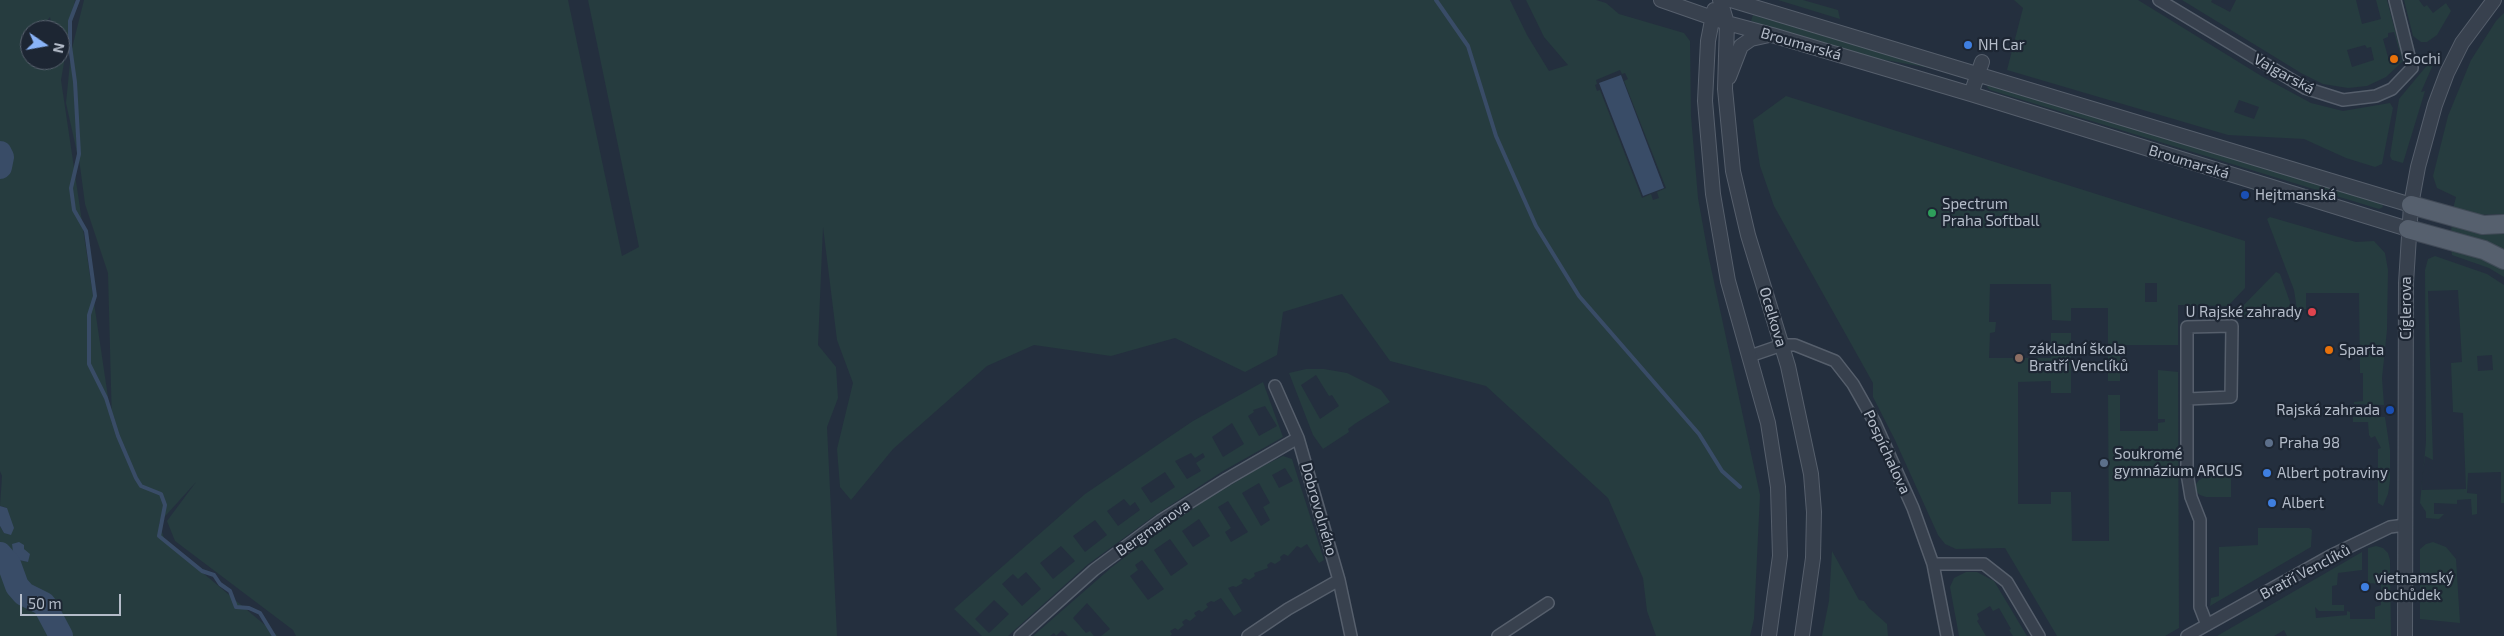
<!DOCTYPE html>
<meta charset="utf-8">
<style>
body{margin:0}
#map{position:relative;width:2504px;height:636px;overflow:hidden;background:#242f3e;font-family:"Exo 2",sans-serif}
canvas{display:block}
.north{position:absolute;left:20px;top:20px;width:50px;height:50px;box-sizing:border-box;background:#1d2633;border:1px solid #59626f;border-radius:50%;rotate:102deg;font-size:14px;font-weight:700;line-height:20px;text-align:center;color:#b4bcc9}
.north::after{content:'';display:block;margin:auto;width:18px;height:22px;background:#8ab4f8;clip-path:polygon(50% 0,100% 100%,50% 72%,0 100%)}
.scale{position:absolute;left:20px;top:594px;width:101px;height:22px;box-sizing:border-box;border:2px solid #b4bcc9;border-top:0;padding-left:6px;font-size:15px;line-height:18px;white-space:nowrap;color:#b4bcc9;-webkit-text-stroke:4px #1d2633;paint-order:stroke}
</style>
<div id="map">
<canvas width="2504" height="636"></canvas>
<div class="north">N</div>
<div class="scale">50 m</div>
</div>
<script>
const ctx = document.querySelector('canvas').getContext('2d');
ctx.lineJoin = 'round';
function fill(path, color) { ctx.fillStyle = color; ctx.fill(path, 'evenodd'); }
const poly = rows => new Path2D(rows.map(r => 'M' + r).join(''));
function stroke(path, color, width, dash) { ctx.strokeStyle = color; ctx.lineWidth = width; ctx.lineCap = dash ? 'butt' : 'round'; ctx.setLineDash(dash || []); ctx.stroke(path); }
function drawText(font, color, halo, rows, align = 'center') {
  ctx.font = font + ' "Exo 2",sans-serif'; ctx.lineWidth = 4.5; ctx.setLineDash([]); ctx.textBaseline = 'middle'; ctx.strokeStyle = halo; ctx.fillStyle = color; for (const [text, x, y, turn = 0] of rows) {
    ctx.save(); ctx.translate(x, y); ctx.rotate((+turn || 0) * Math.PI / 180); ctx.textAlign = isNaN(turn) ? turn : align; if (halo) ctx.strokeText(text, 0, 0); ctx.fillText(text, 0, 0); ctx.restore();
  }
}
fill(poly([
 [0,0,75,0,61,80,112,424,108,273,85,204,80,166,66,103,71,52,84,0,568,0,622,256,639,247,588,0,1510,0,1527,35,1549,71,1568,65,1544,37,1526,0,1596,0,1606,3,1619,14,1684,33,1690,41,1691,116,1698,198,1708,254,1760,495,1754,619,1750,636,1656,636,1647,611,1643,578,1608,498,1486,386,1390,361,1342,294,1283,312,1277,355,1245,372,1175,338,1111,356,1034,345,987,366,893,449,851,500,840,487,837,449,853,383,837,340,823,227,818,345,836,367,838,398,827,427,837,636,296,636,293,630,175,541,167,521,196,482,159,523,165,541,278,636,0,636,0,526,4,533,7,508,0,506,2,476,0,471],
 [50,17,53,30,60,30,60,60,30,60,30,30,46,30,45,23],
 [1620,70,1622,74,1625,73,1628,79,1624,81,1666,188,1657,192,1659,198,1653,200,1651,194,1642,198,1600,90,1597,91,1595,85,1597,84,1596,80],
 [21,544,24,549,28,562,14,559,11,552],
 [1778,0,1803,0,1838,10,1840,19],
 [2014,0,2138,0,2263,77,2311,103,2343,111,2390,103,2393,108,2382,164,2375,167,2346,158,2304,139,2228,135,2007,70,2023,8],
 [2239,100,2259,107,2254,119,2234,112],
 [2182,0,2212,0,2211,2,2230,12,2236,0,2356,0,2362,24,2381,19,2376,0,2387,0,2403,61,2386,77,2367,86,2348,88,2323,84,2301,73],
 [2394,32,2402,60,2390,64,2383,39,2388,37,2388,33],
 [2365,45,2367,48,2371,47,2374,60,2352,67,2347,50],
 [2404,0,2419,0,2424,7,2427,5,2433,13,2446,3,2451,11,2437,35,2427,42,2421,42,2413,36],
 [2504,13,2504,214,2476,215,2453,209,2456,197,2437,188,2433,176,2448,116,2471,60,2496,21],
 [1753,15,1941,70,1874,58,1751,21],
 [2439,51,2421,92,2425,91,2403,163,2392,160,2390,156,2399,99],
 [1989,83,2382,203,2383,207,2379,209,1990,90,1987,87],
 [1786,96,2245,241,2245,288,2228,306,2178,305,2178,345,2120,345,2120,381,2108,381,2108,308,2071,308,2071,321,2052,320,2051,284,1990,284,1989,322,1996,322,1995,332,1990,333,1989,358,2051,358,2051,333,2071,333,2071,393,2051,393,2051,381,2018,382,2018,504,2051,504,2051,492,2071,492,2072,541,2109,541,2108,395,2120,395,2120,431,2158,431,2158,423,2165,422,2165,419,2158,419,2158,370,2178,372,2179,628,2165,636,2057,636,2005,548,1956,549,1945,544,1938,535,1895,440,1873,397,1873,383,1774,206,1760,166,1753,120],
 [2145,283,2157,283,2157,302,2145,302],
 [2270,217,2356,242,2374,241,2385,253,2388,270,2387,330,2382,378,2384,405,2354,404,2354,402,2363,401,2363,373,2360,373,2359,293,2306,293,2306,309,2297,310,2294,290,2267,219],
 [2452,224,2483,234,2504,234,2504,249,2451,231],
 [2451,248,2492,262,2504,269,2504,277,2489,268,2452,255],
 [2435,256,2487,274,2504,285,2504,503,2501,503,2501,472,2468,473,2467,493,2477,494,2477,514,2472,515,2471,499,2457,500,2457,504,2434,503,2434,514,2444,514,2439,519,2426,518,2426,512,2420,503,2426,442,2425,270,2428,259],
 [2458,290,2462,362,2451,363,2453,412,2463,413,2466,489,2421,490,2425,456,2433,460,2428,291],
 [2492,355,2493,370,2478,371,2477,356],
 [2276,272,2280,274,2290,302,2289,319,2237,318,2238,311],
 [1306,369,1324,369,1347,373,1381,390,1390,402,1356,423,1348,429,1349,432,1323,449,1313,435,1289,373],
 [1316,375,1329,396,1332,395,1339,406,1320,419,1301,385],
 [1263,382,1283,437,1223,471,1154,516,1087,565,1008,636,982,636,954,609,1085,494,1193,421],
 [1265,406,1277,426,1259,436,1248,416,1254,412,1253,410],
 [1232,423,1244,444,1223,457,1212,437],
 [1191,453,1195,458,1203,453,1205,457,1196,463,1201,471,1187,479,1175,461],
 [1165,472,1175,487,1151,503,1141,488],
 [1124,499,1130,506,1135,502,1140,510,1118,526,1107,511],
 [1095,520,1107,535,1085,552,1073,536],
 [1061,546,1075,561,1053,579,1040,563],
 [1026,572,1041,589,1022,606,1002,584,1013,574,1018,579],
 [994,600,1009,614,989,633,975,619],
 [2353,417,2385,417,2390,450,2390,480,2388,494,2383,506,2378,503,2378,449,2381,448,2375,436,2371,438,2369,435,2368,422,2353,422],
 [1283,456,1292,459,1324,560,1319,563,1307,544,1301,548,1297,546,1288,556,1284,554,1280,557,1281,560,1275,564,1271,562,1267,565,1268,568,1254,573,1255,576,1249,580,1245,578,1241,581,1243,583,1236,587,1233,586,1228,588,1242,611,1234,616,1221,598,1214,602,1211,601,1206,604,1208,607,1202,612,1199,610,1194,613,1196,616,1190,621,1186,619,1182,622,1184,625,1178,630,1175,628,1170,631,1172,634,1170,636,1101,636,1110,629,1087,603,1073,618,1086,633,1090,631,1094,636,1068,636,1062,630,1056,636,1054,633,1050,636,1033,636,1112,567,1141,545,1198,505,1259,468],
 [1285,468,1293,481,1279,488,1272,475],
 [1259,483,1270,503,1263,507,1270,520,1261,526,1242,493],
 [1228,501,1248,532,1231,542,1225,532,1231,528,1218,507],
 [1199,519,1210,536,1193,547,1182,531],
 [1170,539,1188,564,1171,576,1154,550],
 [1142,560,1164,589,1148,600,1130,576,1138,570,1135,565],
 [2206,476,2231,476,2231,497,2206,497,2200,495,2196,491,2196,484,2199,480],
 [2258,528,2309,528,2312,530,2311,547,2210,606,2211,598,2219,596,2219,547,2258,545],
 [2433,542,2446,547,2456,559,2460,623,2420,619,2420,549,2426,544],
 [2376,546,2383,548,2388,553,2390,560,2391,636,2287,636,2284,630,2274,636,2217,636,2362,552,2362,570,2338,573,2337,585,2332,586,2332,605,2344,605,2344,611,2319,611,2315,607,2316,618,2347,615,2347,611,2350,612,2350,619,2375,619,2375,607,2381,605,2381,584,2368,583,2368,548],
 [1832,551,1859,600,1864,601,1869,608,1887,624,1888,636,1822,636,1829,601],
 [1966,572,1977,572,1994,581,2027,636,2013,636,2009,630,2011,629,1999,608,1993,611,1990,606,1977,614,1979,619,1977,621,1986,636,1959,636,1950,587,1954,578]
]), '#263c3f');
fill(poly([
 [1621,75,1664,188,1643,196,1599,83],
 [0,506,7,508,14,528,11,535,4,533,0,526],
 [19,542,24,545,24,549,30,554,28,562,14,559,12,544]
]), '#394c67');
stroke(poly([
 [78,0,70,21,70,46,75,82,79,154,71,188,74,210,86,231,95,296,89,315,89,364,106,398,118,436,136,478,141,486,161,494,165,505,159,536,202,571,214,575,220,584,230,591,236,607,249,608,260,613,274,636],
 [1436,0,1468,46,1496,136,1536,226,1579,296,1699,434,1722,471,1740,487]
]), '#394c67', 4);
stroke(poly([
 [0,153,2,157,0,167],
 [0,554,9,564,17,586,24,594,44,604,61,636]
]), '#394c67', 24);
const minor = poly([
 [2159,0,2305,88,2343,100,2376,96,2392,89,2412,68,2395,0],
 [1750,356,1782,345,1795,345,1835,361,1853,384,1875,423,1913,508,1933,564,1947,636],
 [1275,386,1298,438,1339,580,1351,636],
 [2188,399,2231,397,2232,326,2187,327,2187,473,2191,497,2200,520,2200,607,2207,625],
 [1933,564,1984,564,2007,582,2039,636],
 [1020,636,1094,570,1160,521,1227,479,1298,438],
 [1248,636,1288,609,1339,580],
 [1498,636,1548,603],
 [2187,636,2330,556,2390,527,2405,525]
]);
const tertiary = poly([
 [1661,0,1727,23,1772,35,1971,94,2408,229],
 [1720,0,1727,23,1725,89,1733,171,1748,235,1788,366,1811,474,1814,512,1813,558,1802,636],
 [1731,0,2411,205],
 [1714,10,1708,41,1705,101,1713,194,1728,281,1768,423,1778,487,1780,556,1769,636],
 [1729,77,1741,46,1751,39,1769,35],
 [1971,94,1982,62],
 [2405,636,2406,283,2411,205,2418,167,2435,105,2447,73,2462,43,2494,0]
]);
const primary = poly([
 [2411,205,2483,225,2504,224],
 [2408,229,2484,250,2504,260]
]);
stroke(minor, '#565f6c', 14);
stroke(tertiary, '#565f6c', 16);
stroke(primary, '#414a57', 20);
stroke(minor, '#38414e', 11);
stroke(tertiary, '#38414e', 14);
stroke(primary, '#56606e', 18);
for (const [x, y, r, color] of [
 [1968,45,5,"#3f7fe0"],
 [2394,59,5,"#e8710a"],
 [2245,195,5,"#1a4fb4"],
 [1932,213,5,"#2e9e5b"],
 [2312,312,5,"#e0444e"],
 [2329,350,5,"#e8710a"],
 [2019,358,5,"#8d6e63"],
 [2390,410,5,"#1a4fb4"],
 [2269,443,5,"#5c6f8a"],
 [2104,463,5,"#5c6f8a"],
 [2267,473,5,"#3f7fe0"],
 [2272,503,5,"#3f7fe0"],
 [2365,587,5,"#3f7fe0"]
]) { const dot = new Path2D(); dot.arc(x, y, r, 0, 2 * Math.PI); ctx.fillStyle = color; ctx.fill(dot); stroke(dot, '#1d2633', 2); }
drawText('15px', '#b4bcc9', '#1d2633', [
 ["Broumarská",1801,44,16],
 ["Vajgarská",2284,74,29],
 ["Broumarská",2189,162,17],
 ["Cíglerova",2406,308,-90],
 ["Ocelkova",1773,317,73],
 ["Pospíchalova",1887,452,65],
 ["Dobrovolného",1319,509,74],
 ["Bergmanova",1153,528,-35],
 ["Bratří Venclíků",2305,572,-28]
]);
drawText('15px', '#b4bcc9', '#1d2633', [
 ["NH Car",1978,45],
 ["Sochi",2404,59],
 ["Hejtmanská",2255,195],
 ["Spectrum",1942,204],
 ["Praha Softball",1942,221],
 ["U Rajské zahrady",2302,312,"right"],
 ["základní škola",2029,349],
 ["Bratří Venclíků",2029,366],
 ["Sparta",2339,350],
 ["Rajská zahrada",2380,410,"right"],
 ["Praha 98",2279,443],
 ["Soukromé",2114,454],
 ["gymnázium ARCUS",2114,471],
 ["Albert potraviny",2277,473],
 ["Albert",2282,503],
 ["vietnamský",2375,578],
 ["obchůdek",2375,595]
], 'left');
</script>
